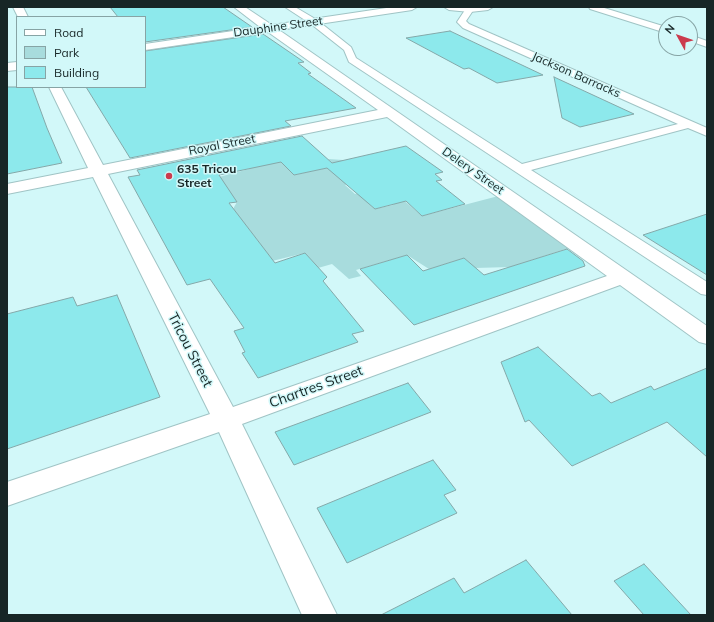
<!DOCTYPE html>
<style>
body{margin:0}
#map{position:relative;width:714px;height:622px;overflow:hidden;background:#d2f8f9;font-family:Mulish,sans-serif}
canvas{display:block}
.frame{position:absolute;inset:0;border:8px solid #172626;pointer-events:none}
.legend{position:absolute;left:16px;top:16px;width:130px;height:72px;box-sizing:border-box;background:#d2f8f9;border:1px solid #87a4a5;margin:0;padding:5px 7px;list-style:none;font-size:12px;color:#172626}
.legend li{display:flex;align-items:center;gap:8px;height:20px}
.legend b{width:20px;border:1px solid #87a4a5}
.north{position:absolute;left:658px;top:16px;width:40px;height:40px;box-sizing:border-box;background:#d2f8f9;border:1px solid #87a4a5;border-radius:50%;rotate:310deg;font-size:11px;font-weight:700;line-height:16px;text-align:center;color:#172626}
.north::after{content:'';display:block;margin:auto;width:14px;height:18px;background:#cb3a4d;clip-path:polygon(50% 0,100% 100%,50% 72%,0 100%)}
</style>
<div id="map">
<canvas width="714" height="622"></canvas>
<div class="frame"></div>
<ul class="legend">
<li><b style="height:5px;background:#fff"></b>Road</li>
<li><b style="height:11px;background:#a8dcdd"></b>Park</li>
<li><b style="height:11px;background:#8de9ec"></b>Building</li>
</ul>
<div class="north">N</div>
</div>
<script>
const ctx = document.querySelector('canvas').getContext('2d');
ctx.lineJoin = 'round';
function fill(path, color) { ctx.fillStyle = color; ctx.fill(path, 'evenodd'); }
const poly = rows => new Path2D(rows.map(r => 'M' + r).join(''));
function stroke(path, color, width, dash) { ctx.strokeStyle = color; ctx.lineWidth = width; ctx.lineCap = dash ? 'butt' : 'round'; ctx.setLineDash(dash || []); ctx.stroke(path); }
function drawText(font, color, halo, rows, align = 'center') {
  ctx.font = font + ' Mulish,sans-serif'; ctx.lineWidth = 3; ctx.setLineDash([]); ctx.textBaseline = 'middle'; ctx.strokeStyle = halo; ctx.fillStyle = color; for (const [text, x, y, turn = 0] of rows) {
    ctx.save(); ctx.translate(x, y); ctx.rotate((+turn || 0) * Math.PI / 180); ctx.textAlign = isNaN(turn) ? turn : align; if (halo) ctx.strokeText(text, 0, 0); ctx.fillText(text, 0, 0); ctx.restore();
  }
}
fill(poly([
 [267,147,294,175,336,166,328,159,343,160,353,169,370,178,345,185,355,194,381,187,367,202,375,209,393,205,400,197,422,216,506,194,578,245,510,267,475,268,464,258,429,269,407,255,356,270,361,276,349,279,332,264,318,268,305,253,272,261,258,241,233,209,237,202,219,177,249,169]
]), '#a8dcdd');
const building = poly([
 [110,7,223,7,252,27,145,42,145,17,118,17,110,7],
 [450,31,543,75,497,83,469,68,464,69,406,38,450,31],
 [263,34,304,62,298,63,311,73,308,74,356,108,285,121,291,126,130,158,86,87,145,87,145,51,263,34],
 [554,77,634,114,580,127,562,118,554,77],
 [7,87,32,87,47,128,62,163,7,174,7,87],
 [302,136,332,163,406,146,443,172,435,174,442,180,436,181,465,204,422,216,406,201,375,209,327,168,294,175,281,162,219,175,237,202,229,203,275,263,305,253,327,277,323,281,364,331,352,334,358,342,258,378,242,353,245,352,234,331,244,328,210,279,187,285,128,177,140,175,137,170,302,136],
 [707,214,707,275,643,235,707,214],
 [567,249,583,261,585,266,414,325,360,269,407,255,423,271,464,258,484,275,567,249],
 [117,295,160,397,7,449,7,314,73,297,77,306,117,295],
 [538,347,592,396,600,393,611,403,651,386,654,390,707,368,707,457,667,422,572,466,529,420,525,422,501,362,538,347],
 [408,383,431,412,294,465,275,432,408,383],
 [433,460,456,490,444,495,457,513,347,563,317,508,433,460],
 [526,560,572,615,381,615,454,578,464,593,526,560],
 [644,564,691,615,644,615,614,581,644,564]
]);
fill(building, '#8de9ec');
stroke(building, '#84a8a9', 1);
const service = poly([
 [285,7,295,7,317,20,351,47,356,58,522,164,678,124,463,28,457,22,467,7,471,7,474,9,466,21,469,24,707,128,707,136,688,128,531,170,707,282,707,295,701,294,349,62,344,50,311,24,285,7],
 [589,7,601,7,666,27,666,33,590,9,589,7],
 [690,35,707,41,707,47,690,41,690,35]
]);
const minor = poly([
 [13,7,23,7,28,17,18,17,13,7],
 [234,7,245,7,272,25,393,7,417,7,412,10,279,30,707,326,707,344,699,342,620,285,242,424,337,615,302,615,219,432,7,506,7,482,210,414,93,177,7,194,7,184,88,168,49,87,61,87,103,165,378,110,268,32,145,50,145,44,260,27,234,7],
 [387,117,607,276,233,407,108,174,387,117],
 [444,7,493,7,488,10,470,12,449,10,444,7],
 [17,62,17,70,7,71,7,63,17,62]
]);
stroke(service, '#a0c4c5', 2);
stroke(minor, '#a0c4c5', 2);
fill(service, '#fff');
fill(minor, '#fff');
for (const [x, y, r, color] of [
 [169,176,4,"#cb3a4d"]
]) { const dot = new Path2D(); dot.arc(x, y, r, 0, 2 * Math.PI); ctx.fillStyle = color; ctx.fill(dot); stroke(dot, '#d2f8f9', 1.5); }
drawText('12px', '#172626', '#d2f8f9', [
 ["Dauphine Street",278,27,-8],
 ["Jackson Barracks",576,75,24],
 ["Royal Street",222,145,-11],
 ["Delery Street",473,171,35]
]);
drawText('bold 12px', '#172626', '#d2f8f9', [
 ["635 Tricou",177,169],
 ["Street",177,183]
], 'left');
drawText('14px', '#172626', '#d2f8f9', [
 ["Tricou Street",190,350,63],
 ["Chartres Street",316,387,-20]
]);
</script>
